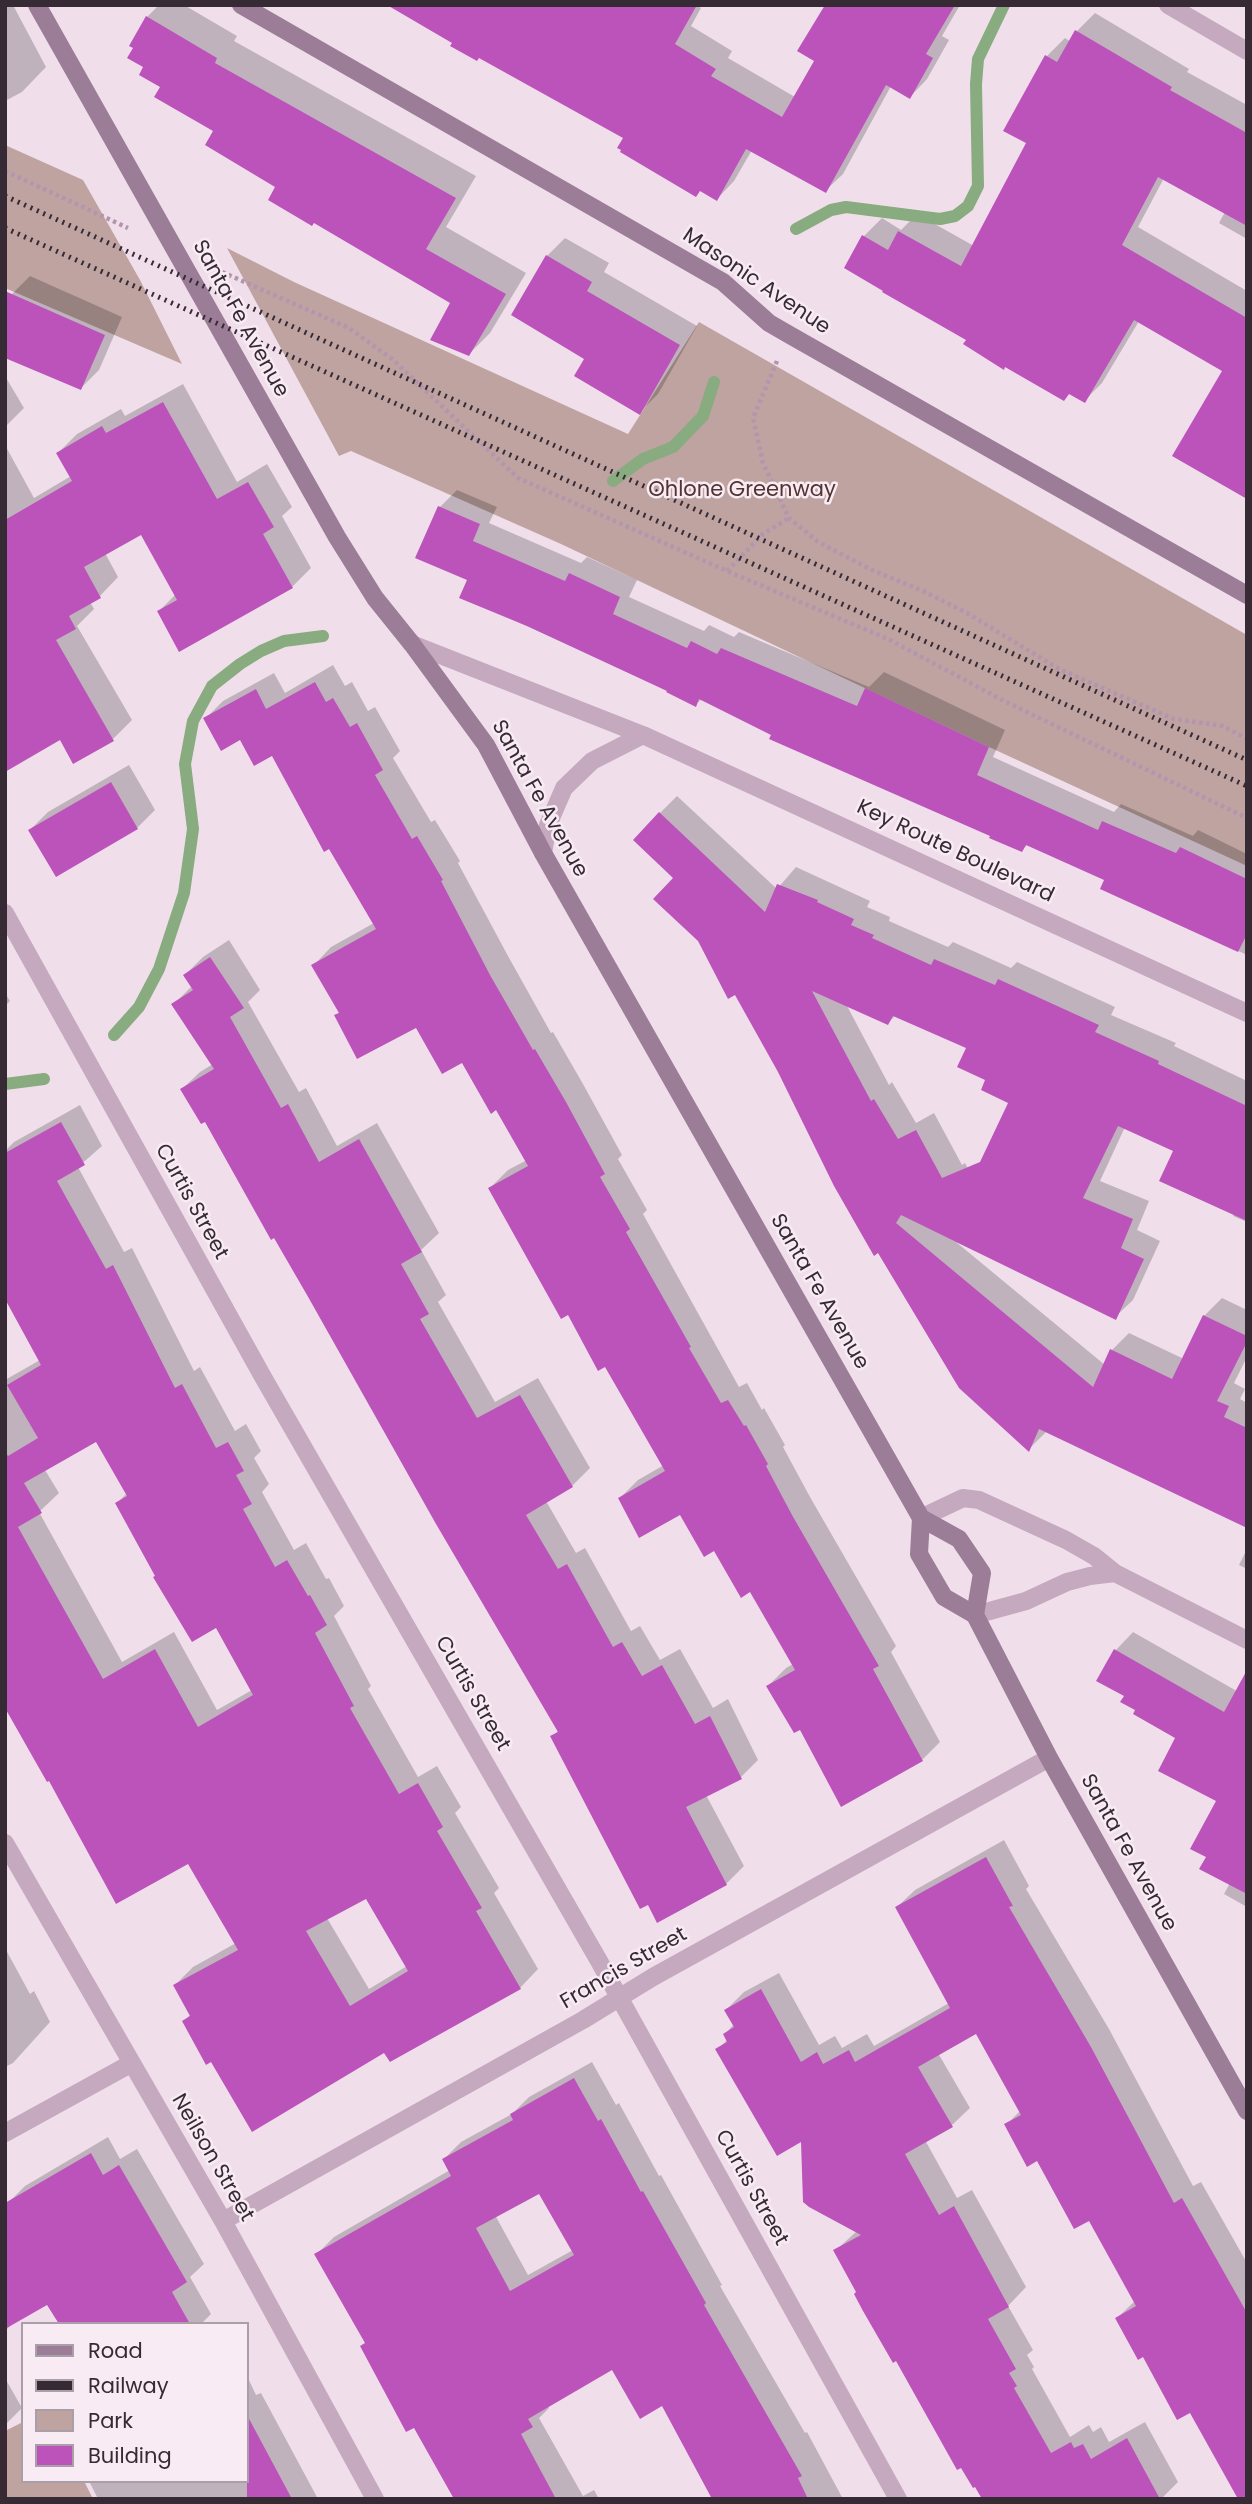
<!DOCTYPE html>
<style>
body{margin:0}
#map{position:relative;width:1252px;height:2504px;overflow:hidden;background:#f0dfeb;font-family:Poppins,sans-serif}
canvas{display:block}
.frame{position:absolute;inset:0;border:7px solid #362a35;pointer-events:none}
.legend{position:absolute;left:21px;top:2322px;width:228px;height:161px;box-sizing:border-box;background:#f8ebf4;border:2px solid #aa9ea8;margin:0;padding:9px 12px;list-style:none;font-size:21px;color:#362a35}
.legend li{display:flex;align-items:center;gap:14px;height:35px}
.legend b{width:35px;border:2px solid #aa9ea8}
</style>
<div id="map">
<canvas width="1252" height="2504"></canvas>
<div class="frame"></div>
<ul class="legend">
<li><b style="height:9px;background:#9b7d97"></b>Road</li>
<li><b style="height:9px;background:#362a35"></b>Railway</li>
<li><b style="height:19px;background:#bea3a0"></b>Park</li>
<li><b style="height:19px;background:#bb53ba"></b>Building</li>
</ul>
</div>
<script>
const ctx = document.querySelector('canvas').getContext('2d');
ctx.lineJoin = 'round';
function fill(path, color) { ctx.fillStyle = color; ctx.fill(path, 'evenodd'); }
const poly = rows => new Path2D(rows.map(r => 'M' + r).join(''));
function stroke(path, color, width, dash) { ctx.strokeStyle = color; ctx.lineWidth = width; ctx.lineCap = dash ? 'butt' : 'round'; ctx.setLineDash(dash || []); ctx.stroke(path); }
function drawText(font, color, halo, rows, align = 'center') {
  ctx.font = font + ' Poppins,sans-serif'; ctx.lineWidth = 5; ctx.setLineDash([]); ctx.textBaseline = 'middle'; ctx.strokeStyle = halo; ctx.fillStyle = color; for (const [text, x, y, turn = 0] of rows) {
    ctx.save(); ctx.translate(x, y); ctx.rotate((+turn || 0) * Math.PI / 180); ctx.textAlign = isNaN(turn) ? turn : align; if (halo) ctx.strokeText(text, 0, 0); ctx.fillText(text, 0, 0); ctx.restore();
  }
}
fill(poly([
 [5,145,83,180,140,280,182,364,5,288],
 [227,248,294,282,628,434,699,322,1247,635,1247,866,989,747,561,544,351,451,339,456],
 [23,2422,23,2481,84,2481,93,2499,5,2499,5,2431]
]), '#bea3a0');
fill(poly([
 [5,5,13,5,46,67,22,92,5,101],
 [159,5,184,5,237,36,234,41,476,176,446,227,526,273,490,333,469,354,452,302,278,186,162,86,146,67,147,17],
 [696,5,701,8,691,26,732,51,728,58,795,97,816,60,827,5,960,5,942,36,949,40,927,79,910,97,891,86,843,174,825,191,752,150,734,181,717,199,625,138,479,57,452,46],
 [1095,13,1189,69,1187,72,1247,105,1247,239,1219,223,1225,212,1164,178,1138,227,1247,291,1247,497,1224,370,1139,321,1102,383,1084,401,969,339,846,267,864,236,882,218,901,230,917,214,974,246,1028,143,1047,56,1065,38,1071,42,1077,31],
 [565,238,609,263,604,272,697,326,658,394,640,412,587,359,547,256],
 [30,276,122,317,99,370,81,388,12,294],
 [5,376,24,408,5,427],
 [183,384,237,482,267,464,292,507,282,516,311,568,292,587,159,611,176,594,142,532,105,553,118,577,100,596,90,602,94,609,77,626,132,720,113,739,60,738,5,759,5,445,34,498,71,476,58,453,77,434,121,409,125,416],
 [457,490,497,507,489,523,581,563,587,557,637,580,629,597,704,631,709,625,734,637,739,632,869,687,884,672,1005,730,993,757,1114,812,1121,804,1193,836,1198,830,1247,854,1247,955,1103,888,1107,880,1028,844,1022,850,993,835,702,699,695,705,669,690,462,597,469,579,440,507],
 [333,665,345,686,352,682,368,711,375,707,400,751,393,758,431,822,435,820,460,861,458,863,508,956,551,1033,553,1032,583,1084,622,1155,618,1159,647,1210,643,1214,739,1387,747,1383,762,1410,764,1408,785,1445,783,1447,810,1497,896,1646,891,1652,940,1742,922,1760,800,1727,768,1686,786,1668,793,1664,751,1590,681,1512,620,1498,638,1480,664,1465,606,1365,569,1313,490,1188,508,1170,527,1160,497,1108,462,1060,416,1026,336,1016,340,1011,314,965,331,947,374,923,273,754,205,719,223,701,274,673,285,693],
 [129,765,155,810,137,828,30,830,48,812],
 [677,796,777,889,796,867,870,901,867,907,890,917,889,921,948,947,953,942,1011,968,1017,962,1115,1007,1111,1015,1176,1043,1174,1046,1247,1081,1247,1222,1233,1216,1234,1214,1176,1150,1125,1127,1100,1181,1149,1201,1137,1230,1160,1241,1133,1300,1115,1317,956,1242,1105,1365,1112,1350,1129,1333,1184,1359,1204,1316,1222,1298,1247,1310,1247,1357,1234,1383,1245,1389,1240,1399,1247,1403,1247,1527,1047,1431,1029,1449,878,1251,815,1140,675,878,660,813],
 [846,1004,888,1023,896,1015,968,1047,988,1079,1011,1102,974,1179,965,1163,962,1165,934,1113,916,1123,892,1082,889,1085],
 [229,940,260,990,248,1002,299,1092,306,1088,337,1146,377,1123,439,1233,421,1250,446,1295,438,1302,495,1402,538,1378,590,1468,572,1486,546,1501,576,1553,585,1548,631,1631,640,1626,660,1660,680,1649,713,1708,728,1699,758,1760,741,1777,706,1795,744,1866,726,1884,552,1737,559,1730,309,1294,206,1119,182,1089,200,1072,213,1064,174,1004,192,986,185,975,203,957],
 [5,993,10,1001,5,1006],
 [80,1105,102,1146,78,1167,124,1252,132,1248,194,1371,200,1367,235,1431,246,1424,261,1451,254,1458,269,1484,262,1492,294,1550,306,1543,326,1579,329,1578,344,1606,334,1616,371,1686,368,1689,418,1777,437,1766,461,1807,455,1813,499,1888,494,1893,538,1969,520,1988,385,2050,212,2060,184,2021,191,2014,175,1985,193,1967,236,1943,189,1861,50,1779,5,1706,5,1380,40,1360,8,1300,5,1301,5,1151,14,1142],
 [97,1440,127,1493,117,1503,217,1625,252,1690,217,1710,174,1632,122,1662,39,1512,59,1493,45,1470],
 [367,1896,407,1966,369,1989,327,1918],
 [1247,1549,1247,1569,1239,1565],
 [1133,1632,1242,1694,1247,1690,1247,1907,1224,1894,1230,1883,1208,1857,1219,1801,1178,1737,1137,1709,1126,1696,1098,1680,1116,1650],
 [1004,1840,1029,1886,1026,1889,1109,2029,1193,2186,1201,2182,1247,2263,1247,2499,1190,2410,1144,2355,1117,2318,1135,2301,1090,2219,1006,2125,1021,2110,976,2031,938,2053,970,2108,952,2125,925,2140,957,2198,972,2190,1026,2287,1008,2306,1033,2350,1027,2355,1034,2367,1032,2369,1070,2437,1089,2425,1093,2432,1101,2427,1109,2442,1145,2422,1178,2482,1161,2499,984,2499,897,2359,835,2251,857,2231,803,2139,718,2049,728,2039,725,2034,734,2024,726,2010,744,1992,779,1973,819,2045,835,2036,842,2048,867,2034,874,2046,949,2003,897,1907,915,1890],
 [5,1948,30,1994,34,1991,50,2022,13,2063,5,2067],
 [592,2062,616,2105,619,2103,659,2176,661,2175,722,2285,720,2286,805,2433,807,2432,843,2499,715,2499,663,2404,613,2368,548,2406,549,2408,539,2418,583,2496,594,2490,599,2499,456,2499,316,2255,334,2237,450,2170,444,2159,461,2142,512,2114,529,2097],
 [539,2191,573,2250,528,2275,495,2215],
 [108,2137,120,2159,137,2149,204,2264,190,2277,211,2314,201,2324,61,2324,48,2302,13,2323,5,2331,8,2203,25,2186],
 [247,2376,256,2395,261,2393,318,2499,98,2499,89,2481,247,2481],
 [5,2378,22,2408,5,2425]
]), '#0003');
stroke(poly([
 [796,229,831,210,846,207,940,219,955,216,968,206,978,186,976,84,978,59,1004,5],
 [613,481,643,459,673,447,703,416,714,382],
 [114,1035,139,1007,159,969,184,893,193,829,185,764,193,721,212,686,240,664,261,651,284,641,323,636],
 [5,1084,44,1079]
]), '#89ab80', 12);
fill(poly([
 [387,5,697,5,675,44,716,69,711,76,782,117,814,61,797,51,825,5,955,5,926,54,933,58,910,99,886,85,826,193,746,149,717,201,700,191,696,197,620,152,621,150,617,148,623,138,479,58,477,61,450,46,452,43],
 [146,16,217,58,215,63,456,198,426,249,506,294,469,356,430,340,450,303,314,223,312,226,268,200,275,187,205,145,213,131,154,97,160,87,139,75,143,67,127,58,133,48,129,46],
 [1075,30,1172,87,1170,90,1247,133,1247,226,1158,177,1122,245,1247,318,1247,499,1172,456,1222,371,1134,320,1085,403,1069,394,1064,401,1005,367,1004,370,963,344,966,340,882,292,883,291,844,268,862,235,888,250,898,231,961,266,1026,143,1003,131,1045,55,1057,62],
 [546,255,592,282,587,291,680,345,640,415,574,376,584,359,511,315],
 [5,291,105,335,81,390,5,358],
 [163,402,217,499,248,482,274,527,263,534,293,588,179,652,157,611,177,600,141,535,84,567,101,598,69,616,76,629,56,640,114,741,73,764,60,740,5,772,5,520,72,481,56,453,102,426,106,433],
 [438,506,480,524,473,541,565,581,569,573,620,597,613,614,687,648,691,641,717,654,721,648,857,706,865,688,989,747,977,775,1098,830,1102,821,1176,853,1180,847,1247,879,1247,934,1238,952,1100,889,1104,880,1026,845,1022,852,989,838,990,836,769,739,771,735,699,699,696,707,666,692,667,691,527,626,459,598,467,580,415,558],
 [315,682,326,702,333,698,350,727,357,723,383,770,375,775,412,839,417,836,443,880,441,881,490,975,533,1050,535,1049,566,1102,605,1174,600,1177,630,1229,626,1232,691,1347,689,1348,721,1403,728,1400,744,1426,746,1425,768,1464,766,1466,792,1515,879,1666,873,1669,923,1761,841,1807,800,1730,794,1733,766,1686,795,1670,750,1592,741,1598,714,1551,704,1557,680,1515,639,1538,618,1498,665,1471,605,1367,598,1371,568,1315,561,1319,488,1188,528,1166,496,1110,491,1114,462,1063,442,1074,416,1028,357,1059,334,1015,339,1013,311,965,376,929,329,849,324,852,272,756,254,766,240,740,221,751,203,718,256,689,266,709],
 [111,782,138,829,56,877,28,830],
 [659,812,765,912,777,884,818,900,817,902,854,919,851,925,874,935,872,938,931,965,934,959,995,985,998,979,1099,1025,1095,1032,1159,1061,1158,1064,1247,1106,1247,1221,1159,1181,1173,1151,1118,1126,1083,1198,1133,1219,1121,1248,1144,1259,1116,1320,901,1215,896,1223,1093,1387,1110,1349,1172,1379,1203,1315,1247,1336,1247,1342,1217,1401,1229,1406,1224,1417,1247,1428,1247,1528,1039,1429,1029,1452,959,1388,878,1253,874,1256,834,1186,778,1072,735,995,728,999,698,941,653,899,673,878,633,840],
 [812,991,888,1025,893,1016,966,1048,957,1067,985,1080,981,1090,1008,1103,980,1162,942,1178,916,1130,898,1139,874,1099,871,1101],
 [210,957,244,1008,230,1017,281,1108,288,1104,319,1162,359,1139,422,1252,401,1264,429,1314,420,1319,477,1418,520,1395,573,1487,526,1515,558,1569,567,1564,613,1647,622,1642,642,1676,662,1665,695,1724,710,1716,742,1779,686,1807,727,1885,657,1923,648,1905,640,1909,602,1836,550,1736,558,1732,436,1524,307,1295,274,1238,271,1240,205,1122,201,1124,180,1089,214,1069,171,1004,193,990,183,975],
 [61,1122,85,1165,57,1181,106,1269,113,1265,175,1388,182,1384,216,1448,228,1442,244,1471,236,1475,252,1504,243,1509,275,1567,287,1560,308,1596,310,1595,327,1625,315,1633,354,1706,350,1708,399,1794,418,1783,443,1827,437,1831,482,1908,476,1911,521,1989,390,2062,384,2053,252,2132,211,2062,206,2065,182,2021,190,2016,173,1985,238,1950,188,1864,116,1904,49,1781,47,1782,5,1708,5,1452,8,1456,38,1438,7,1385,41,1365,5,1299,5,1153],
 [96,1442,127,1496,115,1503,155,1576,153,1577,192,1642,216,1628,253,1695,198,1727,155,1649,103,1679,18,1527,42,1513,24,1483],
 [366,1899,408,1971,350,2006,306,1931],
 [1114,1649,1224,1712,1247,1670,1247,1894,1199,1869,1206,1857,1190,1849,1216,1801,1158,1771,1175,1738,1133,1714,1135,1710,1120,1702,1124,1696,1096,1681],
 [986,1857,1013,1906,1009,1907,1091,2047,1174,2203,1182,2198,1247,2313,1247,2499,1238,2499,1190,2413,1177,2420,1143,2357,1138,2360,1115,2318,1136,2306,1089,2221,1074,2229,1037,2161,1027,2167,1004,2124,1021,2115,976,2034,918,2067,953,2127,905,2154,939,2215,954,2206,1009,2307,988,2319,1016,2369,1009,2373,1017,2386,1014,2388,1051,2453,1071,2442,1074,2448,1083,2444,1091,2459,1127,2438,1160,2499,982,2499,975,2487,973,2488,961,2468,957,2470,896,2361,893,2363,863,2311,854,2294,856,2292,833,2250,861,2235,809,2207,803,2202,801,2142,777,2156,715,2049,727,2042,723,2034,734,2027,724,2010,761,1989,801,2062,817,2052,823,2064,849,2050,855,2062,950,2008,895,1907],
 [574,2078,598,2121,601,2119,641,2192,643,2191,706,2303,704,2305,802,2476,798,2478,808,2499,712,2499,662,2406,640,2419,612,2370,528,2419,533,2427,521,2434,556,2499,454,2499,414,2428,406,2432,360,2346,365,2343,314,2254,451,2176,442,2159,513,2120,510,2114],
 [539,2194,574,2255,510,2291,476,2228],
 [91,2153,103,2175,119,2165,187,2282,172,2292,190,2324,59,2324,47,2305,5,2329,5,2203],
 [247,2415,292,2499,247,2499]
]), '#bb53ba');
stroke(poly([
 [5,171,128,228],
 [222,272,349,328,392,359,518,478,727,571,888,639,1004,701,1247,818],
 [777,361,753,418,763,463,789,518,818,542,872,570,921,590,967,613,1059,669,1174,719,1223,726,1247,739],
 [727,571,763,534,789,518]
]), '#b396ae', 4.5, [3.5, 3.5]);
stroke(poly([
 [1168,5,1247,51],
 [412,644,643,735,1247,1013],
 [543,853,548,825,564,788,592,761,643,735],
 [5,913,263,1377,599,1961,898,2499],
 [921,1518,963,1498,979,1500,1066,1540,1094,1556,1115,1573,1247,1640],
 [975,1615,1026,1601,1067,1582,1090,1576,1115,1573],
 [5,1843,223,2221,375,2499],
 [5,2133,132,2063],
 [223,2221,583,2020,653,1977,1049,1758]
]), '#c5a9bf', 18);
stroke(poly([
 [37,5,337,537,375,598,412,644,486,745,543,853,921,1518,959,1539,982,1573,975,1615],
 [241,5,723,282,769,323,788,334,1247,595],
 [921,1518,919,1554,944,1597,975,1615,1049,1758,1247,2111]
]), '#9b7d97', 18);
stroke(poly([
 [5,196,1247,760],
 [5,228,1247,786]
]), '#362a35', 5, [2, 5]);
drawText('21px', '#362a35', '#f8ebf4', [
 ["Masonic Avenue",756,282,34],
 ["Santa Fe Avenue",240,319,61],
 ["Santa Fe Avenue",539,799,61],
 ["Key Route Boulevard",955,852,25],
 ["Curtis Street",191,1202,61],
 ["Santa Fe Avenue",819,1292,60],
 ["Curtis Street",472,1694,60],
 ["Santa Fe Avenue",1128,1853,61],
 ["Francis Street",624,1969,-30],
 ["Neilson Street",212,2158,60],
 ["Curtis Street",751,2188,61]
]);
drawText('21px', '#523430', '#f8ebf4', [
 ["Ohlone Greenway",742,491]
]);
</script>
